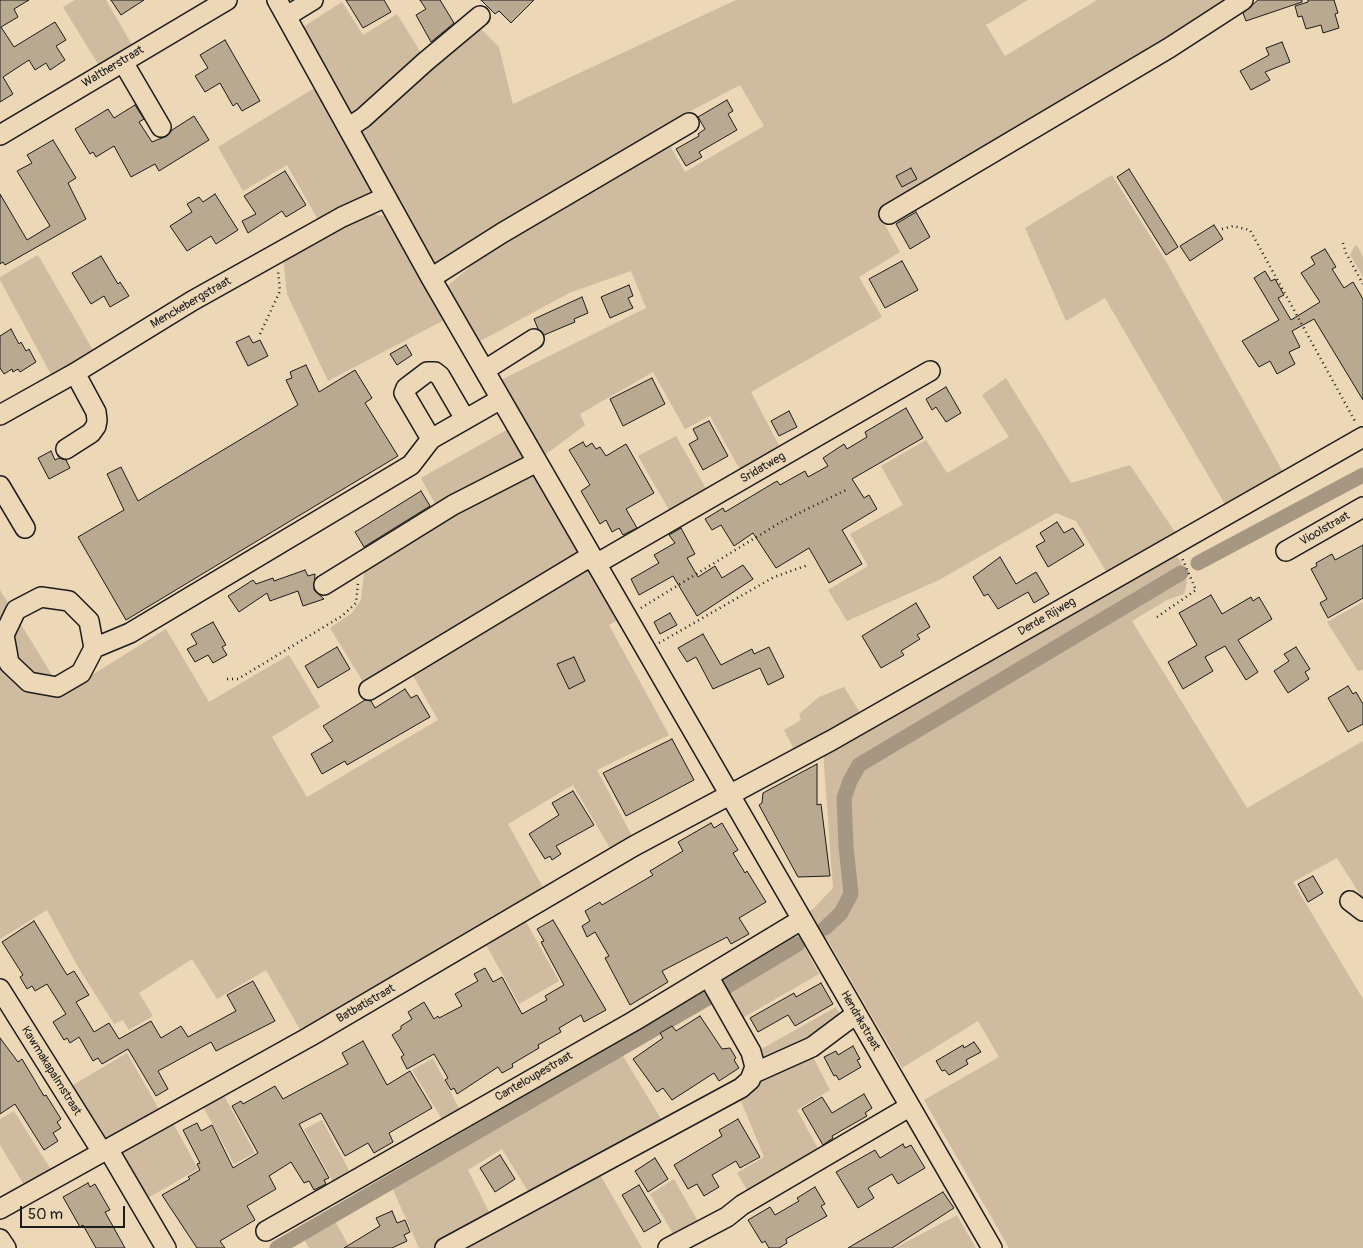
<!DOCTYPE html>
<style>
body{margin:0}
#map{position:relative;width:1363px;height:1248px;overflow:hidden;background:#ecd7b6;font-family:Pangolin,sans-serif}
canvas{display:block}
.scale{position:absolute;left:20px;top:1206px;width:105px;height:22px;box-sizing:border-box;border:2px solid #1c1c1c;border-top:0;padding-left:6px;font-size:15px;line-height:18px;white-space:nowrap;color:#1c1c1c;-webkit-text-stroke:4px #ecd7b6;paint-order:stroke}
</style>
<div id="map">
<canvas width="1363" height="1248"></canvas>
<div class="scale">50 m</div>
</div>
<script>
const ctx = document.querySelector('canvas').getContext('2d');
ctx.lineJoin = 'round';
function fill(path, color) { ctx.fillStyle = color; ctx.fill(path, 'evenodd'); }
const poly = rows => new Path2D(rows.map(r => 'M' + r).join(''));
function stroke(path, color, width, dash) { ctx.strokeStyle = color; ctx.lineWidth = width; ctx.lineCap = dash ? 'butt' : 'round'; ctx.setLineDash(dash || []); ctx.stroke(path); }
function drawText(font, color, halo, rows, align = 'center') {
  ctx.font = font + ' Pangolin,sans-serif'; ctx.lineWidth = 4.5; ctx.setLineDash([]); ctx.textBaseline = 'middle'; ctx.strokeStyle = halo; ctx.fillStyle = color; for (const [text, x, y, turn = 0] of rows) {
    ctx.save(); ctx.translate(x, y); ctx.rotate((+turn || 0) * Math.PI / 180); ctx.textAlign = isNaN(turn) ? turn : align; if (halo) ctx.strokeText(text, 0, 0); ctx.fillText(text, 0, 0); ctx.restore();
  }
}
fill(poly([
 [75,0,106,0,135,50,101,69,63,7],
 [736,0,1028,0,986,25,1005,56,1097,0,1227,0,1228,3,1068,95,1079,112,919,207,885,225,900,252,859,277,882,317,751,392,782,451,742,473,710,416,685,429,653,372,580,414,585,425,541,458,497,382,646,308,631,271,569,293,475,344,445,288,505,237,668,142,685,172,764,126,740,85,660,127,663,132,439,281,356,128,477,25,499,47,513,104],
 [342,2,363,35,397,14,423,56,351,118,303,27],
 [316,87,374,190,374,199,321,225,287,165,243,191,218,147],
 [1112,175,1167,263,1283,472,1226,506,1105,298,1066,321,1025,228],
 [373,214,383,216,391,221,448,318,328,381,287,294,283,256,355,219],
 [1357,245,1363,257,1363,277,1350,255,1354,247],
 [38,255,97,357,54,380,0,280,0,277],
 [1006,378,1071,483,1130,465,1177,535,1107,573,1076,521,1056,513,939,580,847,621,828,590,868,566,850,534,903,505,881,466,926,440,947,473,1009,437,982,395],
 [510,428,529,463,439,511,421,478],
 [676,436,709,494,672,515,638,456],
 [530,475,538,477,584,555,365,685,330,628,352,613,361,600,364,574,367,569,437,523],
 [1175,554,1181,562,1187,582,1184,594,1167,600,1132,621,1247,808,1363,741,1363,896,1361,896,1337,858,1293,882,1363,999,1363,1248,1009,1248,924,1100,999,1057,978,1021,902,1068,827,939,820,942,804,914,813,909,833,888,823,751],
 [587,568,593,572,620,619,609,625,669,735,597,770,633,838,611,850,573,785,508,824,546,893,302,1033,266,970,217,999,192,959,139,993,153,1016,129,1030,123,1020,114,1024,78,967,47,910,0,939,0,590,63,693,166,629,209,702,289,655,320,707,272,737,307,797,438,720,411,672],
 [1363,602,1363,670,1358,671,1327,622],
 [844,687,861,714,795,751,784,730,801,720,799,714,819,697],
 [525,920,559,981,519,1004,485,943],
 [791,932,798,935,819,974,739,1020,718,983,720,973],
 [836,1007,850,1031,811,1053,830,1090,797,1110,821,1154,750,1195,737,1173,764,1157,739,1096,758,1051],
 [620,1051,664,1124,531,1196,502,1149,468,1170,492,1218,436,1248,419,1248,390,1183],
 [127,1053,161,1113,108,1139,101,1137,68,1088],
 [433,1058,462,1114,445,1124,412,1070],
 [222,1092,255,1153,234,1164,201,1103],
 [14,1111,53,1173,26,1188,0,1145,0,1119],
 [322,1120,351,1174,334,1184,304,1129],
 [172,1121,198,1169,146,1199,119,1157,122,1149],
 [598,1171,642,1248,454,1248],
 [674,1179,700,1225,676,1239,650,1194],
 [957,1215,976,1248,895,1248],
 [332,1216,350,1248,309,1248,301,1234]
]), '#cebba0');
stroke(poly([
 [1198,563,1363,475],
 [825,928,841,913,851,894,846,846,844,798,850,781,859,765,1181,573],
 [726,987,798,944],
 [277,1248,708,998]
]), '#a59782', 15);
const building = poly([
 [0,0,29,0,14,9,18,17,1,27,14,47,55,22,66,40,56,46,65,60,50,70,46,63,35,70,29,60,3,77,13,94,0,102,0,0],
 [111,0,144,0,121,15,111,0],
 [346,0,384,0,391,12,363,28,346,0],
 [420,0,440,0,454,23,431,42,416,15,426,9,420,0],
 [481,0,534,0,511,23,499,11,495,14,481,0],
 [1258,0,1302,0,1302,2,1246,21,1243,13,1258,0],
 [1308,0,1334,0,1338,13,1335,14,1339,28,1323,33,1321,25,1306,29,1302,16,1298,17,1295,6,1308,2,1308,0],
 [225,40,260,101,242,111,237,103,233,106,220,83,205,92,195,76,208,68,200,55,225,40],
 [1282,42,1290,62,1265,72,1270,80,1251,90,1240,71,1269,55,1266,48,1282,42],
 [727,100,733,111,728,114,737,130,699,152,702,157,686,166,676,149,699,136,698,134,705,129,698,117,727,100],
 [135,105,144,119,139,122,152,142,167,136,172,130,194,116,209,140,159,171,155,164,131,177,114,146,96,157,93,152,90,154,75,129,108,109,114,118,135,105],
 [53,140,76,178,68,183,86,219,5,265,3,262,0,264,0,194,27,240,50,226,17,171,32,163,27,155,53,140],
 [911,168,917,179,902,187,896,176,911,168],
 [1129,169,1178,247,1166,255,1117,177,1129,169],
 [285,171,306,205,286,217,282,211,248,233,242,221,256,214,244,196,285,171],
 [215,194,238,230,216,244,211,236,187,251,170,226,192,212,187,204,199,197,203,202,215,194],
 [916,212,930,237,910,249,896,224,916,212],
 [1214,225,1223,239,1190,261,1180,246,1214,225],
 [1325,249,1336,267,1332,269,1344,288,1353,282,1363,299,1363,400,1314,319,1292,331,1300,347,1289,352,1295,364,1277,374,1270,361,1259,367,1242,341,1279,320,1254,278,1265,271,1271,281,1275,279,1284,295,1278,298,1291,320,1320,302,1301,273,1315,264,1311,257,1325,249],
 [101,256,118,284,120,282,129,296,110,307,104,296,91,304,72,273,101,256],
 [902,261,918,290,885,308,869,279,902,261],
 [629,285,633,296,628,298,633,308,610,318,601,297,629,285],
 [582,297,588,313,574,319,575,322,544,335,538,329,534,319,582,297],
 [11,329,19,344,21,342,26,351,29,349,36,362,20,372,18,369,13,372,12,369,4,374,0,368,0,336,11,329],
 [249,336,253,343,260,340,268,356,248,366,236,342,249,336],
 [406,345,412,355,397,365,390,354,406,345],
 [306,365,319,392,355,370,372,398,365,403,398,456,126,620,78,537,124,510,107,474,121,467,138,501,298,405,286,380,292,378,290,372,306,365],
 [652,378,665,404,623,426,610,399,652,378],
 [946,387,961,413,946,422,936,407,932,410,926,399,946,387],
 [906,408,923,438,852,479,864,498,869,495,877,509,842,530,862,564,829,583,809,548,776,568,753,533,734,546,721,525,712,530,705,519,723,508,725,512,777,481,780,485,805,471,808,477,828,466,823,458,844,444,847,449,867,437,865,432,906,408],
 [789,411,797,427,779,436,771,421,789,411],
 [709,421,728,456,703,470,689,444,698,439,693,429,709,421],
 [583,442,586,447,592,443,596,449,600,447,606,456,626,444,654,493,626,509,637,528,623,535,619,528,612,532,606,520,600,524,581,491,590,485,569,450,583,442],
 [51,451,55,460,59,458,66,460,70,468,49,479,38,458,51,451],
 [421,491,430,506,364,547,355,532,421,491],
 [1057,522,1064,533,1073,528,1084,545,1048,567,1036,546,1045,541,1040,533,1057,522],
 [681,528,695,554,687,558,698,577,715,566,722,578,743,565,753,579,697,616,673,576,639,595,631,579,659,563,654,555,675,543,669,535,681,528],
 [1363,545,1363,598,1328,618,1320,603,1327,599,1311,569,1317,566,1316,563,1332,554,1335,560,1363,545],
 [1000,557,1016,584,1036,572,1049,594,1034,603,1028,592,998,609,988,594,984,596,973,577,1000,557],
 [305,570,308,576,315,574,314,590,324,599,303,606,298,591,270,601,267,593,239,612,228,596,253,580,256,584,273,578,274,581,305,570],
 [1211,595,1222,614,1251,597,1253,601,1259,597,1272,619,1238,640,1258,672,1246,680,1225,646,1205,657,1213,671,1183,689,1168,662,1197,645,1179,613,1211,595],
 [916,603,930,627,917,635,920,639,901,651,904,655,881,668,862,636,916,603],
 [670,613,677,625,660,634,654,622,670,613],
 [213,622,226,645,222,647,227,655,213,663,208,655,195,662,187,649,197,644,191,634,213,622],
 [703,634,721,665,752,649,754,654,769,647,784,677,768,685,760,668,713,689,696,657,687,662,678,648,703,634],
 [337,647,350,669,318,688,305,666,337,647],
 [1296,647,1310,669,1305,672,1309,679,1288,693,1274,671,1289,661,1284,654,1296,647],
 [574,657,585,681,569,689,557,664,574,657],
 [1348,686,1353,694,1356,692,1363,704,1363,724,1348,732,1328,698,1348,686],
 [405,689,411,698,417,695,430,717,347,765,345,761,322,774,311,754,333,741,323,726,365,700,371,701,375,708,405,689],
 [672,739,694,780,626,816,603,773,672,739],
 [817,764,817,805,821,804,830,876,798,877,759,805,762,803,763,793,817,764],
 [573,791,594,825,556,846,561,854,552,860,550,856,545,859,529,834,559,815,552,803,573,791],
 [711,823,714,828,722,823,738,850,733,853,745,873,747,871,766,902,739,918,749,934,731,944,727,937,662,971,668,982,630,1005,605,958,609,956,595,932,587,937,582,926,590,921,585,911,600,902,602,905,653,875,650,871,683,851,678,842,711,823],
 [1313,876,1323,893,1308,902,1298,884,1313,876],
 [553,920,606,1010,584,1022,581,1015,559,1028,561,1032,538,1045,539,1048,512,1064,513,1067,502,1073,498,1067,457,1094,454,1088,451,1090,445,1080,448,1078,434,1054,407,1069,401,1057,404,1055,392,1035,401,1029,401,1026,412,1019,408,1012,424,1002,434,1019,438,1016,439,1018,462,1006,455,994,478,981,474,974,485,968,493,982,502,977,522,1014,547,1000,545,996,564,985,541,942,544,941,537,929,553,920],
 [34,921,67,975,74,971,89,995,76,1002,94,1032,109,1023,119,1039,151,1021,161,1038,181,1026,188,1037,236,1011,227,995,253,981,275,1021,216,1051,211,1042,158,1071,168,1089,156,1096,128,1049,102,1064,98,1058,93,1061,79,1037,70,1043,67,1038,64,1040,53,1022,66,1014,47,984,35,991,32,986,27,989,20,977,23,975,2,942,34,921],
 [821,983,833,1004,795,1026,788,1015,758,1032,750,1018,794,993,796,997,821,983],
 [700,1016,722,1049,730,1048,736,1058,734,1060,739,1068,719,1081,714,1073,672,1100,663,1088,657,1092,633,1059,663,1038,660,1033,672,1026,676,1031,700,1016],
 [0,1038,18,1062,22,1059,44,1096,46,1095,61,1119,57,1122,61,1128,53,1133,58,1141,44,1150,15,1104,0,1114,0,1038],
 [363,1041,387,1085,410,1071,432,1108,389,1133,393,1142,374,1153,368,1143,345,1156,321,1113,299,1124,329,1178,324,1180,326,1184,314,1190,309,1181,304,1183,291,1162,269,1176,276,1189,247,1206,255,1220,220,1241,225,1248,197,1248,162,1195,190,1179,188,1177,200,1170,197,1164,200,1163,183,1130,197,1123,201,1131,212,1125,233,1168,258,1153,232,1106,241,1101,243,1104,275,1086,283,1099,348,1064,342,1053,363,1041],
 [974,1042,981,1052,966,1060,968,1064,949,1075,945,1070,942,1071,936,1061,963,1045,964,1048,974,1042],
 [853,1046,860,1059,857,1060,861,1067,839,1080,836,1075,834,1076,824,1057,836,1051,838,1055,853,1046],
 [864,1094,872,1108,865,1113,867,1116,832,1136,833,1138,823,1145,802,1109,822,1097,832,1113,864,1094],
 [738,1119,760,1157,740,1168,736,1161,712,1175,719,1187,704,1196,697,1184,688,1189,674,1165,722,1136,719,1130,738,1119],
 [903,1144,905,1148,911,1145,925,1168,898,1184,892,1174,868,1188,874,1198,858,1208,836,1172,875,1150,880,1158,903,1144],
 [500,1155,515,1179,495,1192,480,1168,500,1155],
 [655,1158,668,1179,648,1192,635,1171,655,1158],
 [88,1183,90,1187,95,1184,110,1210,105,1212,125,1248,96,1248,83,1225,80,1227,63,1197,88,1183],
 [639,1185,661,1222,644,1232,622,1195,639,1185],
 [815,1187,825,1204,821,1206,827,1216,786,1239,787,1243,779,1248,769,1248,765,1241,762,1243,748,1220,770,1207,775,1215,799,1201,797,1198,815,1187],
 [943,1192,954,1208,892,1248,848,1248,943,1192],
 [392,1211,397,1223,405,1220,410,1232,404,1235,407,1241,392,1248,344,1248,380,1226,376,1218,392,1211]
]);
fill(building, '#b8a990');
stroke(building, '#1c1c1c', 1);
const minor = poly([
 [277,0,431,278,992,1248],
 [287,16,313,0],
 [123,62,161,127],
 [348,128,363,118,425,62,480,16],
 [0,135,227,0],
 [889,214,1169,48,1243,0],
 [431,278,502,233,689,123],
 [485,370,534,339],
 [0,415,75,373,192,301,342,217,386,197],
 [431,439,404,393,406,388,427,372,435,372,440,376,465,419],
 [66,449,91,433,96,426,97,420,96,412,75,373],
 [0,486,25,528],
 [1286,551,1363,507],
 [596,564,930,371],
 [324,585,453,505,537,462],
 [94,648,89,621,69,601,41,597,16,610,4,635,9,663,29,682,57,687,81,673,94,648,130,633,411,465,431,439,501,399],
 [369,690,591,556],
 [1350,901,1363,911],
 [0,989,102,1152],
 [754,1073,812,1047,856,1014],
 [108,1149,166,1248],
 [0,1209,309,1037,634,846,832,740,1363,437],
 [266,1231,634,1021,801,920],
 [0,1239,6,1248],
 [445,1248,741,1088,750,1080,755,1067,751,1052,708,976],
 [668,1248,727,1217,742,1205,909,1107]
]);
stroke(minor, '#1c1c1c', 22);
stroke(poly([
 [1222,229,1233,226,1250,230,1356,423],
 [1343,243,1346,253,1363,284],
 [260,334,280,291,278,271],
 [641,608,781,522,848,489],
 [1157,617,1196,590,1182,558],
 [659,643,774,577,808,565],
 [227,679,238,679,342,616,356,603,358,583]
]), '#1c1c1c', 2.5, [1, 4]);
stroke(minor, '#ecd7b6', 19);
drawText('12px', '#1c1c1c', '#ecd7b6', [
 ["Waltherstraat",113,67,-31],
 ["Menckebergstraat",191,303,-30],
 ["Sridatweg",763,468,-30],
 ["Vioolstraat",1325,529,-30],
 ["Derde Rijweg",1047,617,-30],
 ["Batbatistraat",366,1004,-30],
 ["Hendrikstraat",860,1021,60],
 ["Kawmakapalmstraat",51,1071,58],
 ["Canteloupestraat",534,1077,-30]
]);
</script>
